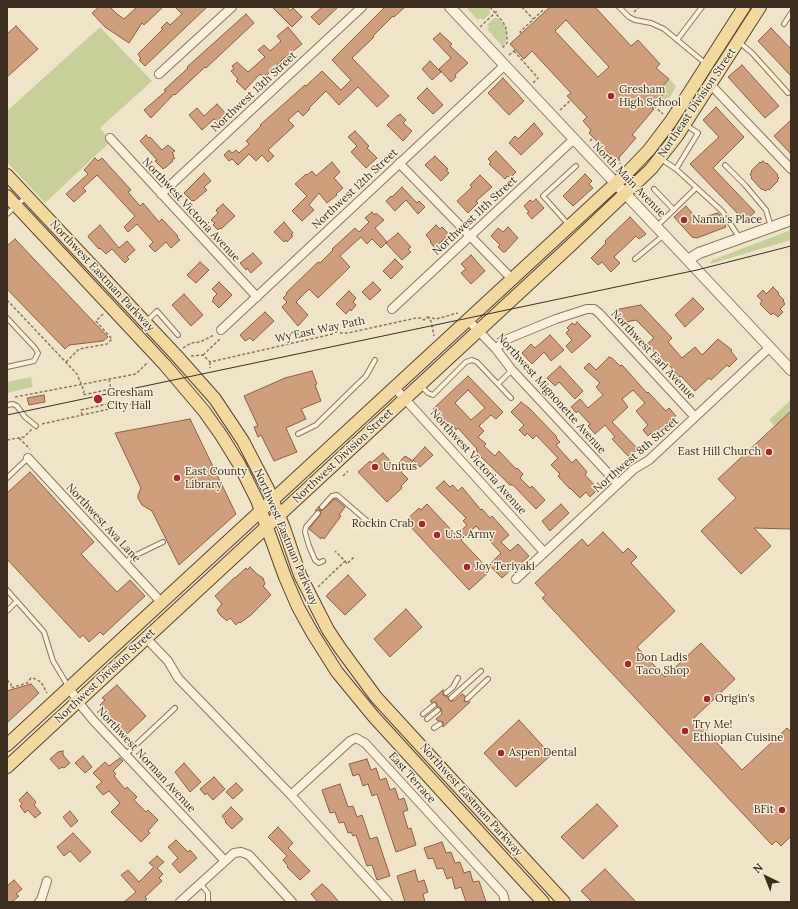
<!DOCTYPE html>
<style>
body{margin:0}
#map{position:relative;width:798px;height:909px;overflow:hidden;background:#f0e4c8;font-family:Lora,serif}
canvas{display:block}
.frame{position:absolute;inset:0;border:8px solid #3d2e20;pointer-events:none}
.north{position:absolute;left:746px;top:857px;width:40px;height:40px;-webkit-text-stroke:3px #f7eed8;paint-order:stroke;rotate:317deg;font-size:11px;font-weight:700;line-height:16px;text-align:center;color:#3d2e20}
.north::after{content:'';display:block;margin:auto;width:14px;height:18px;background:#3d2e20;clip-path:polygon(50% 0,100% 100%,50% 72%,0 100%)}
</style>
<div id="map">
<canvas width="798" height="909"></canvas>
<div class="frame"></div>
<div class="north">N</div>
</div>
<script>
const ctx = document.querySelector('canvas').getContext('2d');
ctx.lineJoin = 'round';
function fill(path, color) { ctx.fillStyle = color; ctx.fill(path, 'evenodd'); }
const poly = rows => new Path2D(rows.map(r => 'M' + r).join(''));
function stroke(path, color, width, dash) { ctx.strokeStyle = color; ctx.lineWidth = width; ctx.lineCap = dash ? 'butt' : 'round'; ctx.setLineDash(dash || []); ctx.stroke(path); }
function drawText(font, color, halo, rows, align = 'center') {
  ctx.font = font + ' Lora,serif'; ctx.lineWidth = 3; ctx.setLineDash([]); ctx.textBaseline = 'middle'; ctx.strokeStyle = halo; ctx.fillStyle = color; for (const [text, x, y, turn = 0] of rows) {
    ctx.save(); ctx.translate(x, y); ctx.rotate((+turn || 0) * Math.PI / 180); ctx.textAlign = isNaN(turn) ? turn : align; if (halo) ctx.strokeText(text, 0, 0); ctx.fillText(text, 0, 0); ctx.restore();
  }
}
fill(poly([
 [466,7,488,7,490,10,490,14,483,20,480,18,478,20],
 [494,18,498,18,500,20,506,28,506,39,505,43,502,46,487,29,489,27,487,25],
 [100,27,152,81,100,128,111,141,45,203,7,162,7,111],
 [669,79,676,86,667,103,661,97,666,91,662,87],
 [791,230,791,240,710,264,712,260],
 [31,377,33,387,7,393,7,382],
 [791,400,791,411,774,426,770,421,770,419]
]), '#c9cf9b');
const building = poly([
 [99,7,110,7,117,14,124,19,137,7,163,7,144,25,142,23,129,43,105,27,92,13,99,7],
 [175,7,207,7,145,66,139,60,141,59,138,54,163,29,161,28,167,22,170,25,182,14,175,7],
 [272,7,287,7,290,11,293,8,302,17,292,27,272,7],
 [322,7,338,7,319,25,311,17,322,7],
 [385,7,405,7,394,17,393,16,373,36,374,37,352,58,389,96,377,107,358,87,339,105,326,91,309,108,310,109,303,116,298,111,288,120,294,126,268,150,274,156,268,162,262,155,256,161,249,154,238,165,232,159,229,161,224,155,229,150,232,153,236,150,239,153,249,144,246,141,261,126,260,125,305,85,306,86,322,71,341,90,351,80,332,60,385,7],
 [550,7,595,7,631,46,638,40,660,64,656,68,669,79,662,87,666,91,652,108,654,109,632,135,636,138,616,161,589,133,591,130,583,121,587,117,567,96,571,93,532,51,524,59,510,44,550,7],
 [566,20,609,67,598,77,555,31,566,20],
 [246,14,254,23,206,68,205,67,175,95,174,94,151,118,144,110,166,91,164,90,188,68,187,67,246,14],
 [16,26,38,49,7,77,7,34,16,26],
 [288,27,302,44,283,59,264,78,260,74,245,90,236,81,238,79,231,71,234,69,232,66,237,62,248,72,265,57,258,50,264,45,270,51,281,41,277,36,288,27],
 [771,28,791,49,791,76,758,41,771,28],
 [440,33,452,44,450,46,468,63,455,75,456,77,451,82,439,69,451,58,433,39,440,33],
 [430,61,441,72,432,80,422,69,430,61],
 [742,65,779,106,765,118,728,77,742,65],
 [503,78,524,101,509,115,488,93,503,78],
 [427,88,443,105,433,114,417,98,427,88],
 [217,104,226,114,217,122,214,119,202,130,189,115,197,108,204,116,217,104],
 [716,107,744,137,713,168,755,212,745,221,690,164,719,137,703,120,716,107],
 [400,114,406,120,403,123,412,131,403,141,387,125,398,115,399,116,400,114],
 [791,120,791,154,774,136,791,120],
 [534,123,543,134,521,155,509,143,515,136,518,139,534,123],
 [355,131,369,146,367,148,377,158,366,168,351,152,357,146,348,137,355,131],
 [146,135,149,138,150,137,162,150,168,145,175,151,172,153,174,155,173,156,175,158,172,160,173,161,165,168,164,168,163,169,155,161,157,160,140,141,146,135],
 [496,151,516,172,510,178,508,176,505,179,489,164,491,162,488,159,496,151],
 [435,156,448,169,446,170,449,173,441,181,425,165,435,156],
 [95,158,98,161,102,158,131,190,128,192,140,206,143,203,159,222,162,219,178,236,177,237,180,240,171,248,166,242,155,252,149,246,153,242,137,224,128,232,124,227,135,216,97,175,83,188,86,191,74,202,66,194,88,174,84,170,95,158],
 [763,161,766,164,767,163,778,175,777,176,779,178,777,180,778,181,769,190,768,189,765,191,763,189,762,190,751,178,752,177,750,174,752,172,751,171,760,162,761,163,763,161],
 [332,162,340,172,334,178,343,188,336,194,337,195,327,203,319,193,309,205,314,210,302,221,292,211,307,196,295,184,306,174,307,175,312,171,316,176,332,162],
 [204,173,211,181,204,187,207,190,194,201,193,200,192,201,184,193,204,173],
 [585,174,592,181,589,184,593,188,573,206,563,196,585,174],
 [480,175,492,187,476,201,478,203,468,213,457,201,472,187,470,185,480,175],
 [402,187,417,203,419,201,425,207,418,214,406,200,395,211,386,201,391,196,392,197,402,187],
 [536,199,544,208,532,219,527,213,529,212,524,206,530,200,533,202,536,199],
 [223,204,235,216,221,229,220,228,218,230,213,225,215,223,211,220,218,213,216,210,223,204],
 [686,206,697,219,718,213,723,219,726,227,697,238,692,237,674,217,686,206],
 [372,212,374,215,376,213,384,220,375,228,387,242,381,248,372,239,367,244,361,237,340,256,350,267,318,298,309,289,296,302,308,315,298,326,282,307,287,302,283,298,287,294,286,293,318,262,320,263,333,250,332,249,355,228,359,232,369,222,365,218,372,212],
 [630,217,646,234,639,239,636,236,614,257,620,263,611,272,602,262,598,265,591,258,606,243,605,241,630,217],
 [284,222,293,233,291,235,293,236,287,242,286,240,284,242,274,232,284,222],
 [100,225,119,248,127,241,135,250,127,257,129,259,125,263,112,249,106,254,100,248,99,249,88,237,89,235,100,225],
 [436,225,440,229,442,227,449,234,435,248,430,242,431,241,426,235,436,225],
 [508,227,518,238,505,252,503,252,498,247,500,245,491,236,498,228,503,232,508,227],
 [398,233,411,247,408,249,411,252,402,260,386,243,398,233],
 [15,239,108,337,103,341,69,345,65,349,7,289,7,246,15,239],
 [253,253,262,263,251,273,247,268,246,270,240,263,253,253],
 [471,255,485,271,471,284,461,273,466,269,461,264,471,255],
 [395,259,403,267,391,279,383,271,395,259],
 [200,262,209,270,196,283,187,275,200,262],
 [219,282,232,295,219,308,212,301,214,299,213,298,217,294,212,289,219,282],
 [373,282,381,290,370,300,362,292,373,282],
 [773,287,779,293,778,294,784,300,783,301,785,304,780,309,783,312,778,317,773,313,771,315,760,304,762,301,757,296,763,290,766,294,773,287],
 [349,291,356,298,353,302,356,305,351,311,350,309,346,314,336,304,349,291],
 [184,294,203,315,191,326,172,305,184,294],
 [693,298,704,309,685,327,675,315,693,298],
 [641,305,672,338,668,342,682,358,695,347,702,355,718,339,732,350,731,351,737,359,729,367,727,365,711,380,709,378,695,391,681,376,679,377,669,365,667,367,647,344,654,338,636,320,626,322,614,310,641,305],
 [265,312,274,321,253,341,250,338,245,341,240,335,265,312],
 [577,322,591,336,572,353,566,346,572,340,566,333,569,330,567,328,572,323,575,325,577,322],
 [550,335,564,350,551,361,544,352,532,364,522,353,531,344,535,348,550,335],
 [609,357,611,358,612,358,620,366,622,365,647,393,648,392,666,411,669,408,676,416,654,435,651,433,648,436,643,430,648,425,636,411,645,403,633,390,622,399,628,407,612,422,638,449,629,457,612,439,615,437,605,425,595,434,588,426,590,424,578,411,576,413,571,407,580,399,588,408,603,395,596,387,600,383,584,368,589,363,596,370,609,357],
 [560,366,583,391,575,399,559,382,555,386,547,378,560,366],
 [312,371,317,384,315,385,321,401,301,409,306,419,286,428,297,452,274,461,261,435,258,437,254,427,258,426,244,396,285,378,312,371],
 [468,376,503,412,496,419,491,415,479,426,484,431,478,437,486,444,484,446,495,456,499,451,516,469,517,468,523,474,520,478,530,488,532,486,545,500,536,509,513,485,510,485,477,453,478,452,476,450,477,449,458,428,456,430,454,427,453,428,433,409,468,376],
 [468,390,485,408,471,420,455,403,468,390],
 [44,395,45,402,29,405,27,398,44,395],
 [521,402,529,408,557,437,556,438,560,442,556,445,572,463,576,459,587,472,585,475,598,489,590,497,586,492,580,498,570,488,570,489,558,476,560,474,551,465,558,458,536,435,533,439,527,433,525,436,519,430,524,425,511,412,521,402],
 [791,411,791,529,754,528,771,546,741,574,701,531,736,498,718,479,791,411],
 [190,419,236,514,179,565,152,511,142,505,138,498,138,495,141,488,115,433,190,419],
 [425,447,433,455,420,467,413,460,425,447],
 [383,453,395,466,405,456,413,461,401,472,408,479,401,486,402,488,387,502,358,472,370,461,371,463,383,453],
 [30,472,94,542,81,554,117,592,130,580,145,596,103,635,100,632,89,642,83,635,80,638,7,559,7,493,30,472],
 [444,481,450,487,453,485,458,491,462,487,481,510,482,509,490,518,492,516,509,535,501,542,510,551,518,544,529,556,515,569,514,567,502,578,489,565,501,553,476,526,461,540,490,571,469,590,409,525,401,525,419,508,421,510,427,504,456,535,467,525,463,521,466,518,436,488,444,481],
 [334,499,336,499,345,507,339,515,341,516,324,539,322,537,321,539,309,529,321,514,320,510,315,511,319,506,320,510,323,510,334,499],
 [561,504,569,513,550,531,542,521,561,504],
 [603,532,623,553,628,548,637,557,631,563,675,611,637,647,665,677,701,643,735,679,694,718,742,770,787,728,791,732,791,836,781,846,776,841,772,845,542,598,546,595,535,583,582,539,588,546,603,532],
 [250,567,257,574,263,578,265,584,263,586,271,595,251,615,240,623,239,622,236,625,230,618,227,621,220,615,217,610,222,604,215,596,235,577,235,578,246,568,247,570,250,567],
 [348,575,366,595,345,615,326,596,348,575],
 [406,609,422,627,390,657,374,639,406,609],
 [31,684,39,693,7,723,7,691,31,684],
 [117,685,146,716,126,735,101,709,102,707,100,705,105,700,102,698,117,685],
 [443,690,443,695,445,696,448,696,448,699,450,701,454,701,462,694,465,696,464,701,470,702,443,727,443,722,438,721,436,719,442,714,441,708,437,707,437,704,436,702,432,703,430,701,443,690],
 [519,720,551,755,516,787,484,753,519,720],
 [63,751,63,755,70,763,64,768,62,767,59,769,50,759,58,752,63,751],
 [83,756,92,767,85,773,75,763,83,756],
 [120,758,123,761,113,771,116,774,114,776,125,789,127,787,137,797,134,800,146,812,148,810,158,820,148,831,150,833,141,842,111,812,120,803,109,791,103,795,96,787,102,782,93,773,105,762,109,766,120,758],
 [367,759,371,770,376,768,380,780,386,778,390,790,395,788,399,800,404,798,408,810,403,812,408,829,411,828,416,845,396,852,377,794,372,796,368,784,363,786,359,774,353,776,349,764,367,759],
 [184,763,201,782,190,792,175,772,184,763],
 [214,777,225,789,213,800,207,793,205,795,200,789,214,777],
 [236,783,243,790,233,799,226,792,236,783],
 [340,784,348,807,353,806,357,817,362,815,370,839,377,837,390,876,377,880,372,865,367,866,356,835,353,836,351,832,348,833,344,822,339,823,335,812,330,813,322,790,340,784],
 [27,792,36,802,34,805,41,813,35,818,28,810,25,813,20,806,22,804,19,800,27,792],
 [597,804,618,826,583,859,561,837,597,804],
 [231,807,243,819,232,829,225,822,226,821,222,816,231,807],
 [70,811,78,821,71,827,63,817,70,811],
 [278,827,293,843,288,848,310,871,300,880,287,867,288,866,283,860,287,856,268,837,278,827],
 [73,833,91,852,80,862,70,851,64,856,57,847,73,833],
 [176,840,188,852,190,850,197,858,180,873,172,864,178,858,168,847,176,840],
 [442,842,446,853,451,852,455,863,460,862,464,873,470,871,473,882,479,881,486,902,466,902,461,887,455,889,452,877,447,879,443,868,437,869,433,858,428,859,424,848,442,842],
 [157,856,164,862,157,868,163,874,159,878,162,881,145,897,147,899,143,902,124,902,136,892,121,875,128,870,139,882,154,867,149,863,157,856],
 [605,869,636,902,592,902,581,891,605,869],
 [415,870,418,882,424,880,428,892,423,894,425,902,405,902,397,876,415,870],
 [14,880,22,889,16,894,19,896,12,902,7,902,7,886,14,880],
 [322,884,328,889,339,902,318,902,311,894,322,884]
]);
fill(building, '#cf9f7d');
stroke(building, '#8d5f41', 1);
const service = poly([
 [619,7,629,17,635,20,651,23,664,29,705,63],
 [784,24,791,13],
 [677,40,702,7],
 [739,42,752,53,788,93],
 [686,125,698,133,676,169,722,211,739,237],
 [661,159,676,169],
 [725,165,745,185,766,210,771,227],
 [654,189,674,210],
 [7,214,26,197],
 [568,224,543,196,576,166],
 [657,226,696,188],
 [635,259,664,235],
 [7,318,35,348,38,353,34,361,7,367],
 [147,321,157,311,178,335],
 [498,384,512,370],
 [421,386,428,393,433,395,466,362,472,360,477,362,511,398],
 [7,405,13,404,17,406,25,417,36,426],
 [298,434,316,425,366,376,375,360],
 [7,478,28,458],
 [322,507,332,496,337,495,367,521],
 [318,513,306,527,305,532,309,546,315,560,319,563,323,561],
 [126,563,130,558,163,542],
 [7,590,44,632,53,661,68,686],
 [7,611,17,601],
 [446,693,453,687,458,678],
 [451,698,481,671],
 [467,699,488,679],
 [423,714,434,705],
 [427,719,438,710],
 [434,728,440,724],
 [125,755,175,708],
 [200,883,208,893,208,902]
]);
const minor = poly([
 [159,74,232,7],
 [711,85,791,169],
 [110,138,257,297],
 [399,163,512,279],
 [161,194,362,7],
 [392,309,574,139],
 [468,320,496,349,512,370,618,484],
 [221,330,505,65],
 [496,349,505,340,556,319,587,309,594,309,599,313,695,417],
 [395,388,544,552],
 [28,458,161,602],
 [516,579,634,469,649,460,770,347],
 [146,638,168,661,178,678,291,795,388,902],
 [69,688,83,708,93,720,225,861],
 [291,795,350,741,356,738,365,743,503,894,505,902],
 [39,902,41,900,47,881],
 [180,902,234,853,241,852,249,855,292,902]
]);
const tertiary = poly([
 [450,7,791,370],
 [688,260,699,253,791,220]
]);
const primary = poly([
 [7,175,176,355,215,399,243,441,268,489,284,528,300,575,328,630,340,648,376,697,564,902],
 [7,196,165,365,204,411,221,435,239,464,257,500,285,577,298,607,313,634,337,672,374,717,543,902],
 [7,745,627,173,649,150,671,121,744,7],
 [7,767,571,245,651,169,677,136,760,7]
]);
stroke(service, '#8d765c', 6);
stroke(minor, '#8d765c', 10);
stroke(tertiary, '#8d765c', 12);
stroke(primary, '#5b4430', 14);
stroke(poly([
 [490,7,503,22,506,28,507,36,507,43,501,49],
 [522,7,533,19],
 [634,12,639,7],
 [480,27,498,10],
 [521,33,520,32,543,10,545,11],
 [514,51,538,78,533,83],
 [509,55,515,50],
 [654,106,663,114],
 [560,110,571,100],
 [590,141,594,137],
 [619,158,620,164],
 [7,300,77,374,84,391,83,395,111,389,109,379],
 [427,317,436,319,458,313],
 [183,348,191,343,200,342,214,335],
 [203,355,220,339],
 [191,356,203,355,210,362,337,333,348,333,416,318,421,318,424,320,427,317,431,321,434,336],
 [66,362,79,349,107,344,112,339,96,321,104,313],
 [210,362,210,368],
 [15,397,136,374,148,362],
 [82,415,81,410,120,401,121,407],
 [42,424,145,401],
 [19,438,30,449],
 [7,440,24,437,32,429],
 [343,476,348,471],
 [345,561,347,564,354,557],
 [318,587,345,561,335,551],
 [7,680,11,684,11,688,27,683,31,678,33,678,41,682,47,693]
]), '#8d765c', 1.5, [3, 2]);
stroke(service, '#faf1dc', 4);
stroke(minor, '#faf1dc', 8);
stroke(tertiary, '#faf1dc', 10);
stroke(primary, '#f3d9a0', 12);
stroke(poly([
 [7,415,697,270,791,246]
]), '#3d2e20', 1);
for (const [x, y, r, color] of [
 [611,96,4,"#9e2a2b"],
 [684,220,4,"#9e2a2b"],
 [98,399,5,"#9e2a2b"],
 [769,452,4,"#9e2a2b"],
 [375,467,4,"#9e2a2b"],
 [177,478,4,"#9e2a2b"],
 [422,524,4,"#9e2a2b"],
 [437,535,4,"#9e2a2b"],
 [467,567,4,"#9e2a2b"],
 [628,664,4,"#9e2a2b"],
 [707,699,4,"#9e2a2b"],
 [685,731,4,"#9e2a2b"],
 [501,753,4,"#9e2a2b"],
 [782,810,4,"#9e2a2b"]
]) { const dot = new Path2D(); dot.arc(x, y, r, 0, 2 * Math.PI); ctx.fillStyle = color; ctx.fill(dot); stroke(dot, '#f7eed8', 1.5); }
drawText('11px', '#3d2e20', '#f7eed8', [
 ["Gresham",619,90],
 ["High School",619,103],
 ["Nanna's Place",692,220],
 ["Gresham",107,393],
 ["City Hall",107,406],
 ["East Hill Church",761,452,"right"],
 ["Unitus",383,467],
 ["East County",185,472],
 ["Library",185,485],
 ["Rockin Crab",414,524,"right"],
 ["U.S. Army",445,535],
 ["Joy Teriyaki",475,567],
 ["Don Ladis",636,658],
 ["Taco Shop",636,671],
 ["Origin's",715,699],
 ["Try Me!",693,725],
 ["Ethiopian Cuisine",693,738],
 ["Aspen Dental",509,753],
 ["BFit",774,810,"right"]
], 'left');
drawText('11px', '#3d2e20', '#f7eed8', [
 ["Northwest 13th Street",254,92,-43],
 ["Northeast Division Street",697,103,-56],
 ["North Main Avenue",629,180,46],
 ["Northwest 12th Street",355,189,-43],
 ["Northwest Victoria Avenue",191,210,47],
 ["Northwest 11th Street",475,216,-43],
 ["Northwest Eastman Parkway",102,276,47],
 ["Wy'East Way Path",320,330,-12],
 ["Northwest Earl Avenue",653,355,47],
 ["Northwest Mignonette Avenue",551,394,48],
 ["Northwest 8th Street",636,455,-41],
 ["Northwest Division Street",343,456,-43],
 ["Northwest Victoria Avenue",478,462,48],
 ["Northwest Ava Lane",103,523,47],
 ["Northwest Eastman Parkway",286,537,67],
 ["Northwest Division Street",105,676,-43],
 ["Northwest Norman Avenue",146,760,47],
 ["East Terrace",412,778,48],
 ["Northwest Eastman Parkway",471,800,48]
]);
</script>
